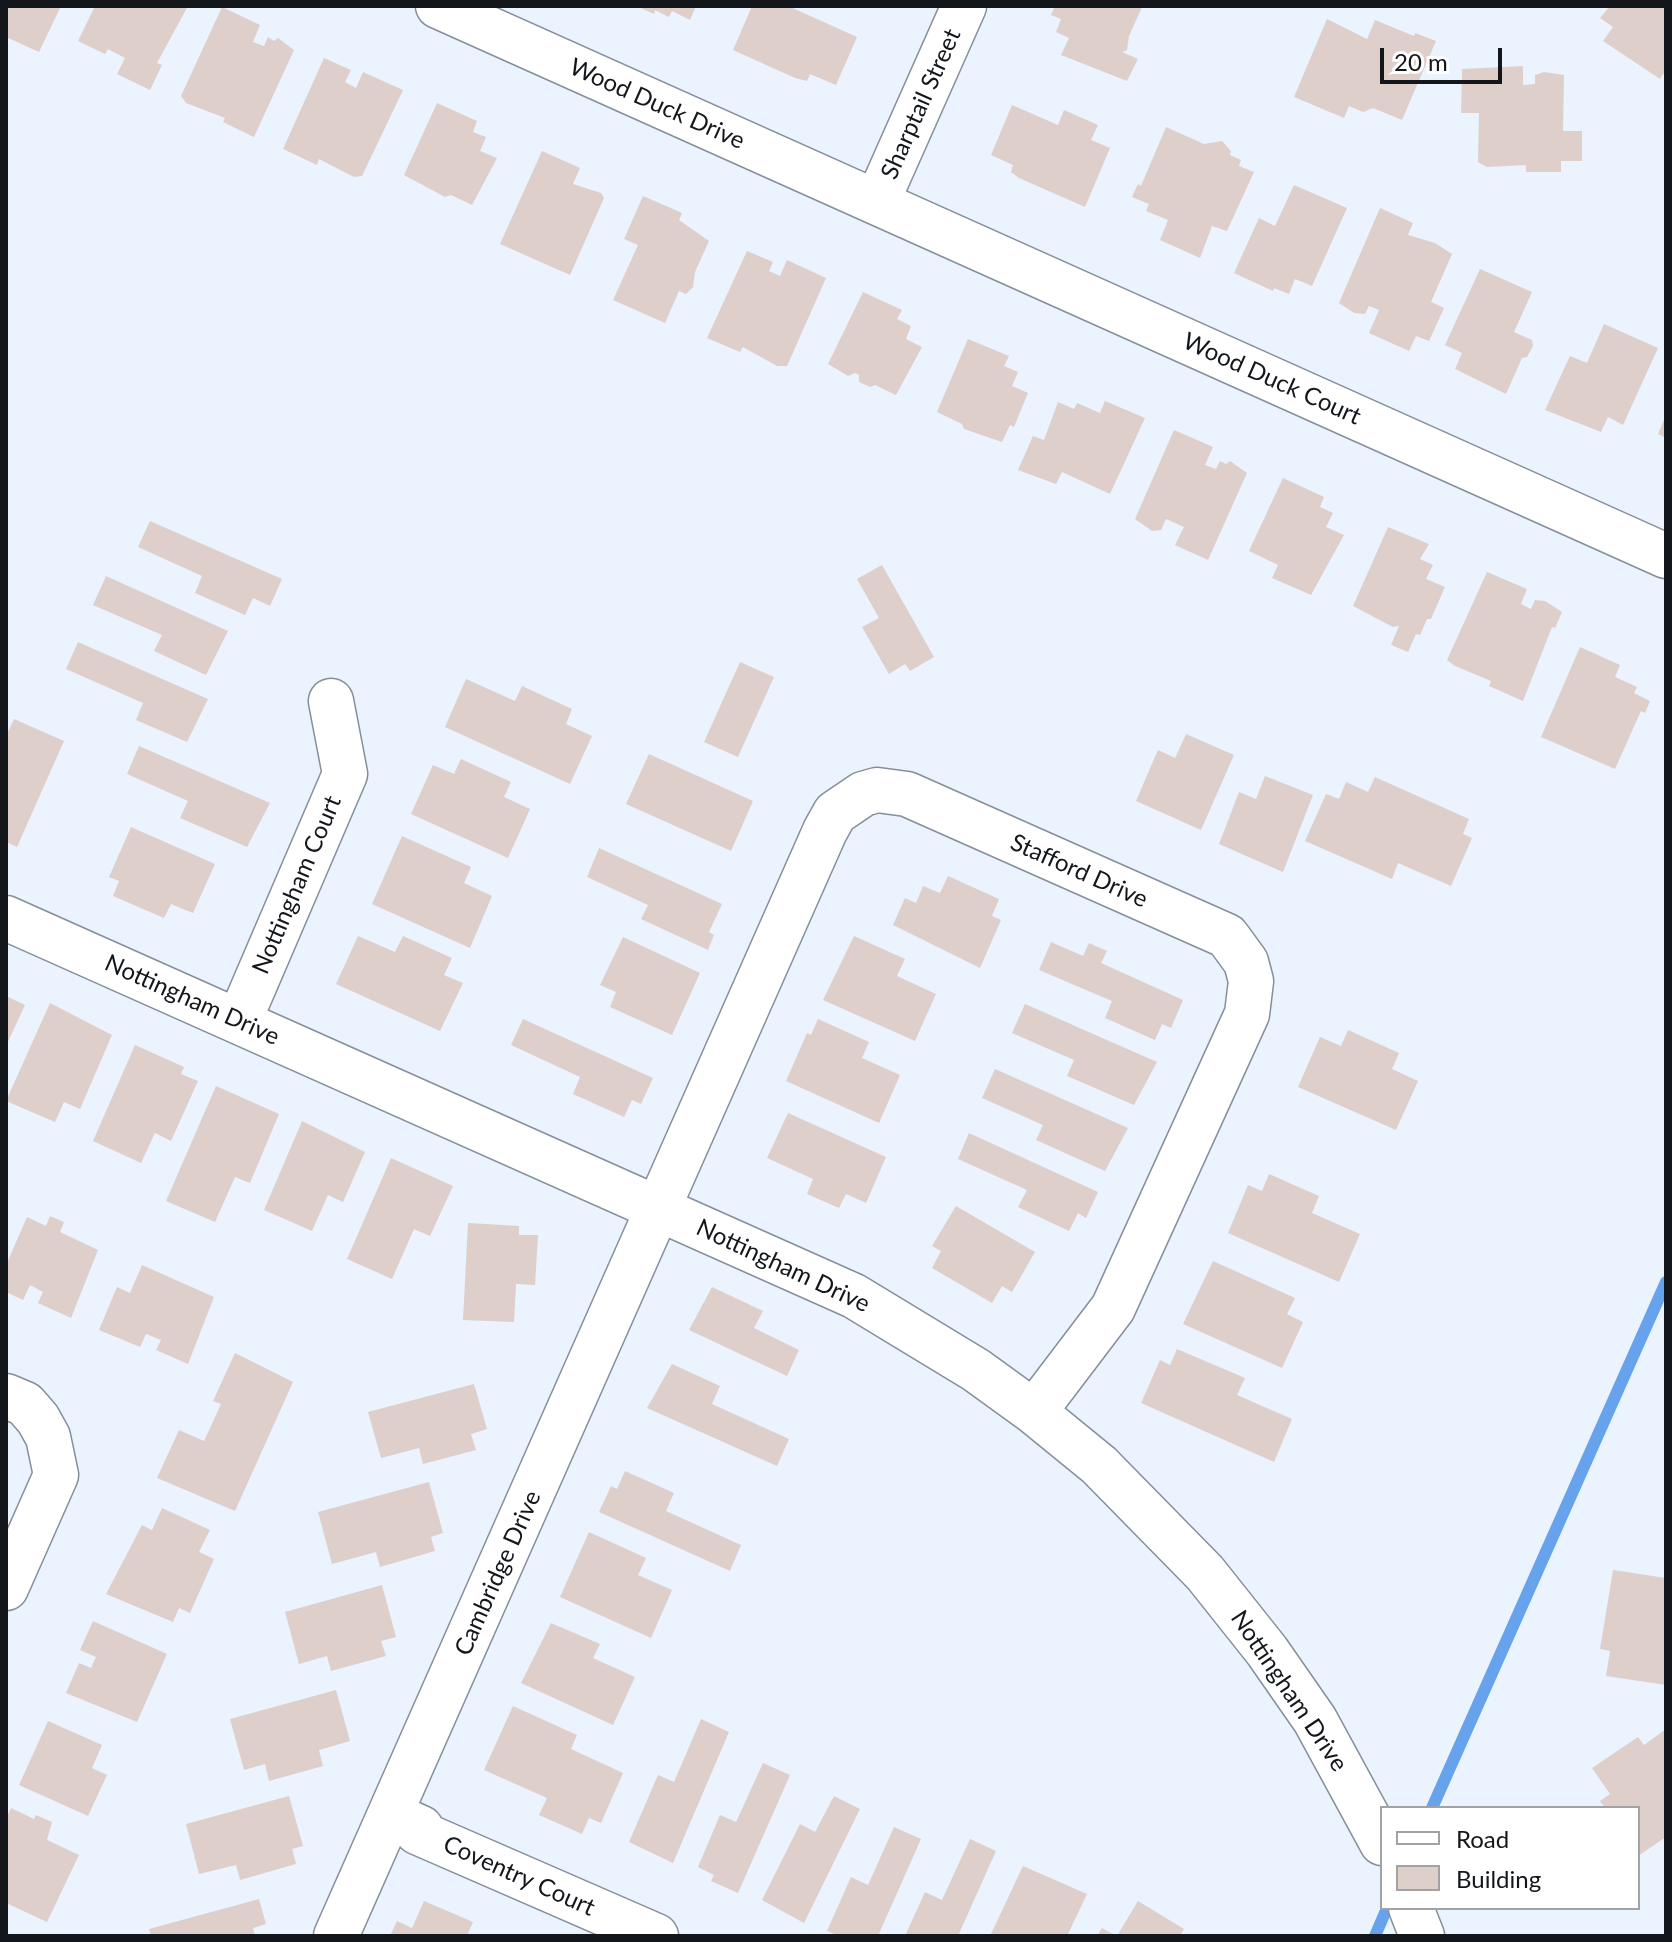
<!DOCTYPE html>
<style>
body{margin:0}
#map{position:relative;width:1672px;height:1942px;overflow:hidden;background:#eaf3fe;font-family:Lato,sans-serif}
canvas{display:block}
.frame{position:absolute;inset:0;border:8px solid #13161a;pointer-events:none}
.legend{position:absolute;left:1380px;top:1806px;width:260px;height:104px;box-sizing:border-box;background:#fff;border:2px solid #a1a2a3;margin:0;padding:10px 14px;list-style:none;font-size:24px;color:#13161a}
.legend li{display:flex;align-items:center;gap:16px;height:40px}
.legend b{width:40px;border:2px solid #a1a2a3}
.scale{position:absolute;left:1380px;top:48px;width:122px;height:36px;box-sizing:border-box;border:4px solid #13161a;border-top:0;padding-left:10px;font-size:24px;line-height:28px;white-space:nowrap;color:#13161a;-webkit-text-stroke:6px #fff;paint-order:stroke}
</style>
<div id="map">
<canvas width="1672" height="1942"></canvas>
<div class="frame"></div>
<ul class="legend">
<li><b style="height:10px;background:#fff"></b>Road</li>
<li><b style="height:22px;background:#decfcb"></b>Building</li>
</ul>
<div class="scale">20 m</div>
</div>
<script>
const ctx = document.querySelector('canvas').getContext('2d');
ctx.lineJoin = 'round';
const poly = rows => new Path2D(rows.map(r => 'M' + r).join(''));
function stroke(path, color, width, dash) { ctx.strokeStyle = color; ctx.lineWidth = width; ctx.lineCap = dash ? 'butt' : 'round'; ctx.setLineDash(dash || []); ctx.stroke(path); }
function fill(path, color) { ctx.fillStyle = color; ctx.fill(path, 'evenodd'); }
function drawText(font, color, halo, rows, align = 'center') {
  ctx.font = font + ' Lato,sans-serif'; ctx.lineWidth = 7; ctx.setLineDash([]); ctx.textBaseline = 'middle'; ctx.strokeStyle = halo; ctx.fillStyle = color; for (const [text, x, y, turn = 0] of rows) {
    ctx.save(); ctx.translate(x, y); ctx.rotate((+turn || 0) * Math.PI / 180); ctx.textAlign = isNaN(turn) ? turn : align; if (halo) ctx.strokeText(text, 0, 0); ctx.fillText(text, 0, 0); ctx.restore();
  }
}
stroke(poly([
 [1432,1808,1666,1282],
 [1375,1936,1387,1908]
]), '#67a3ed', 12);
fill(poly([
 [6,6,61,6,39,52,6,37],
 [95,6,188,6,157,63,162,65,150,90,117,74,125,58,108,49,105,54,78,41],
 [636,6,696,6,690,20,672,11,669,17,655,10,654,14],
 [752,6,788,6,857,37,836,85,810,74,807,81,795,78,733,50],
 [1055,6,1142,7,1129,36,1127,50,1122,52,1138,59,1127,81,1061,55,1069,38,1056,32,1061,19,1051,15],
 [1610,6,1666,6,1666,70,1660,79,1603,41,1613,27,1600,18],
 [222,7,260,25,253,42,264,46,268,37,274,41,278,38,294,50,254,137,223,122,225,118,186,103,181,96],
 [1327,19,1367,39,1375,20,1414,36,1415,33,1436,41,1402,120,1373,108,1363,112,1349,106,1344,118,1294,97],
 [324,58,351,70,345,82,356,88,363,72,403,90,362,176,354,177,319,159,317,165,283,149],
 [1523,66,1523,85,1535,84,1535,75,1544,72,1564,75,1563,131,1582,131,1582,161,1561,161,1561,172,1526,172,1526,165,1487,167,1478,162,1479,113,1461,113,1462,69],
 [437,103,477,121,473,132,486,137,480,151,497,158,472,205,451,195,445,197,404,175],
 [1012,105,1058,125,1064,110,1098,125,1091,140,1110,148,1085,207,1019,178,1011,172,1013,165,991,155],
 [1166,127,1204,144,1222,141,1231,151,1230,155,1241,160,1239,166,1254,172,1227,231,1212,226,1200,258,1160,240,1168,220,1146,211,1149,204,1132,197,1138,184,1141,186],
 [542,151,580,168,573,184,601,193,604,198,570,275,500,244],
 [1294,185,1347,208,1312,286,1295,279,1289,294,1274,288,1273,291,1234,273,1259,218,1275,226],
 [643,196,682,213,679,220,709,241,695,272,693,287,686,294,679,291,665,323,613,300,638,245,624,239],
 [1380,208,1413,223,1408,235,1435,243,1452,254,1431,302,1444,308,1429,341,1416,336,1409,351,1369,333,1379,310,1369,306,1365,314,1354,313,1339,303],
 [747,251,773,262,769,271,780,276,787,260,826,278,787,366,777,366,743,347,740,352,707,338],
 [1480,269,1532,292,1514,332,1532,340,1533,346,1527,357,1522,358,1506,394,1455,369,1462,353,1445,345],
 [863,292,902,310,897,319,911,326,906,339,922,347,896,395,875,385,870,387,859,382,859,375,855,373,848,376,828,364],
 [1604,324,1658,348,1623,425,1608,417,1601,432,1545,410,1570,356,1587,363],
 [968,339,1009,356,1004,366,1018,372,1012,386,1028,393,1014,427,1010,425,1002,442,964,429,962,424,937,412],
 [1105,401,1145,418,1110,494,1062,472,1056,484,1018,470,1033,436,1044,440,1058,402,1074,409,1077,403,1100,413],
 [1666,415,1666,438,1658,434],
 [1174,430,1213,447,1205,465,1216,469,1220,461,1226,464,1230,461,1247,473,1208,560,1175,545,1184,527,1166,519,1161,530,1152,531,1135,519],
 [1283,478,1324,497,1320,507,1333,513,1326,527,1344,535,1311,595,1272,578,1278,565,1249,551],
 [150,521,282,579,270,606,253,598,245,615,195,593,202,576,138,547],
 [1388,527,1429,544,1420,559,1433,565,1426,579,1445,587,1431,619,1427,619,1420,635,1416,634,1408,652,1391,645,1399,626,1393,627,1353,606],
 [882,565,934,657,910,671,905,664,889,674,862,627,879,618,857,579],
 [1487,572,1527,589,1521,604,1531,609,1535,600,1545,601,1562,612,1555,628,1552,627,1523,701,1489,686,1491,681,1455,666,1447,660],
 [106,576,228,631,206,675,154,651,162,635,93,605],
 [78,642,208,699,187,742,136,720,143,703,66,669],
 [1580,647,1620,665,1615,677,1637,687,1634,693,1650,701,1645,713,1641,711,1615,769,1541,737],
 [740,662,774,677,738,757,704,742],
 [466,679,515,701,522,686,572,709,566,724,592,736,570,784,445,727],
 [14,719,64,741,17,847,6,842,6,736],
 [1186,734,1234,755,1201,830,1136,801,1158,750,1175,758],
 [139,746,270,803,247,847,180,818,188,801,127,774],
 [649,754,753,801,731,851,626,804],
 [461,759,511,782,504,797,530,809,508,858,411,814,433,765,454,774],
 [1265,776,1313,795,1283,872,1219,844,1239,792,1256,799],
 [1375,777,1469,819,1463,834,1472,838,1451,886,1398,863,1392,879,1305,841,1326,794,1339,799,1346,782,1368,792],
 [131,827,215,864,193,913,171,904,164,918,113,896,119,881,109,877],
 [402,836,471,867,464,883,492,896,470,948,372,904],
 [599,848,722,904,709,932,714,935,708,950,641,919,648,905,587,877],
 [948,876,999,899,992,916,1001,920,980,968,893,925,905,898,916,903,923,886,940,893],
 [358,936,395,952,403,936,452,958,444,975,463,983,440,1031,336,984],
 [854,936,905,959,897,976,936,994,915,1041,823,1000],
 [623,937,700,973,672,1035,610,1007,616,992,600,985],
 [1051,942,1083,956,1089,943,1107,951,1101,963,1183,1000,1171,1028,1162,1024,1155,1040,1105,1018,1112,1001,1039,970],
 [6,996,25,1005,6,1046],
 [50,1003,112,1035,80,1109,64,1102,55,1122,6,1101],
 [1025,1004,1157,1062,1134,1105,1067,1076,1074,1060,1012,1033],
 [523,1019,653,1078,641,1104,632,1100,624,1117,573,1094,580,1077,511,1045],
 [818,1019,869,1042,862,1058,900,1075,879,1123,786,1081,807,1033,811,1035],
 [1348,1030,1399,1053,1392,1069,1418,1081,1396,1130,1298,1087,1320,1037,1341,1046],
 [135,1045,184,1067,181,1074,198,1081,171,1141,155,1133,141,1163,93,1141],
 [995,1069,1128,1128,1105,1171,1036,1140,1043,1125,982,1098],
 [216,1086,279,1114,250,1183,235,1177,215,1222,166,1201],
 [788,1113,886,1157,866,1203,846,1194,839,1208,807,1194,813,1179,767,1158],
 [302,1121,365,1152,343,1202,328,1195,312,1231,264,1210],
 [969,1133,1098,1192,1086,1218,1078,1213,1069,1231,1018,1207,1027,1190,958,1159],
 [391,1158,453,1186,430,1236,414,1229,392,1279,347,1259],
 [1269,1174,1319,1196,1312,1213,1360,1234,1339,1282,1228,1233,1248,1185,1262,1191],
 [956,1206,1035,1252,1012,1292,1002,1286,992,1303,932,1268,941,1251,932,1246],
 [50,1216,64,1222,60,1232,98,1250,71,1318,38,1303,43,1292,30,1285,23,1300,6,1292,6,1265,27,1217,46,1226],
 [468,1223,519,1226,519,1235,538,1235,535,1285,516,1284,514,1322,463,1320],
 [1213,1261,1295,1298,1287,1314,1303,1322,1282,1368,1183,1324],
 [142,1265,214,1297,188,1364,156,1350,161,1340,146,1334,140,1347,99,1330,117,1287,130,1293],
 [712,1287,763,1311,754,1328,799,1350,787,1376,689,1330],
 [1177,1349,1245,1378,1237,1395,1292,1419,1274,1462,1141,1403,1160,1360,1170,1365],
 [235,1353,293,1382,235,1511,157,1478,179,1430,204,1441,221,1404,213,1401],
 [672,1364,720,1386,712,1404,789,1439,777,1466,647,1408],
 [474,1384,487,1429,471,1434,476,1450,423,1464,419,1448,381,1458,368,1412],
 [625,1471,674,1493,666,1511,741,1545,730,1571,599,1512,611,1486,617,1489],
 [429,1482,443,1533,431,1537,435,1551,380,1567,376,1552,332,1564,318,1512],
 [162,1508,210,1530,199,1552,214,1559,190,1613,179,1608,173,1622,106,1594,142,1525,152,1530],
 [589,1532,646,1558,638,1575,672,1590,651,1638,560,1597],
 [1613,1570,1666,1578,1666,1685,1606,1676,1610,1651,1600,1649],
 [382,1585,396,1637,381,1641,386,1656,331,1671,327,1656,299,1664,285,1612],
 [93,1621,167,1654,137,1722,66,1693,79,1663,91,1668,96,1657,80,1650],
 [551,1623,600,1644,593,1658,635,1677,613,1725,521,1683],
 [336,1690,350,1741,319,1750,323,1766,269,1781,265,1764,244,1770,230,1719],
 [513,1706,577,1735,571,1749,623,1773,601,1823,589,1818,582,1834,539,1815,547,1798,484,1770],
 [701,1719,729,1732,673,1863,629,1842,658,1775,674,1782],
 [48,1721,102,1745,92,1768,107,1775,88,1816,19,1785],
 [1666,1729,1666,1837,1638,1856,1638,1808,1605,1808,1600,1801,1610,1794,1592,1768,1638,1737,1644,1745],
 [763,1763,790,1775,738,1893,711,1881,714,1875,698,1867,720,1815,736,1822],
 [289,1796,303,1846,292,1849,296,1864,240,1880,236,1865,199,1874,186,1824],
 [834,1796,860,1809,804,1923,762,1900,800,1824,815,1832],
 [11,1808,34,1819,36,1815,52,1822,47,1840,79,1855,47,1922,6,1903,6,1819],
 [894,1827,921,1839,878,1936,839,1936,827,1931,851,1877,868,1885],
 [970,1839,996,1851,958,1936,905,1936,925,1892,942,1900],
 [1023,1866,1087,1894,1067,1936,990,1936],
 [259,1899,266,1924,253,1928,255,1936,151,1936,149,1929],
 [424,1901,473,1922,467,1936,390,1936,397,1921,412,1928],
 [1138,1901,1184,1929,1180,1936,1117,1936],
 [1102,1928,1116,1936,1097,1936]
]), '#decfcb');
const minor = poly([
 [438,6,1666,556],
 [877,202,964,6],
 [6,918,854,1296,976,1370,1034,1412,1099,1465,1205,1573,1267,1651,1315,1720,1382,1843],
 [239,1021,345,774,331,701],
 [6,1396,25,1404,38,1419,48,1437,56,1475,6,1588],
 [390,1814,421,1828,417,1832,656,1936],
 [1411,1908,1422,1936],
 [336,1936,825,831,835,813,863,794,877,790,907,794,1227,936,1246,962,1251,981,1247,1014,1113,1308,1034,1412]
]);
stroke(minor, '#868e99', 47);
stroke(minor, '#fff', 44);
drawText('24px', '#13161a', '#fff', [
 ["Wood Duck Drive",657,104,24],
 ["Sharptail Street",921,104,-66],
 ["Wood Duck Court",1272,379,24],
 ["Stafford Drive",1079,871,24],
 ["Nottingham Court",297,885,-67],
 ["Nottingham Drive",192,1000,24],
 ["Nottingham Drive",783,1266,25],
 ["Cambridge Drive",498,1573,-66],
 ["Nottingham Drive",1289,1691,56],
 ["Coventry Court",519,1876,24]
]);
</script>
